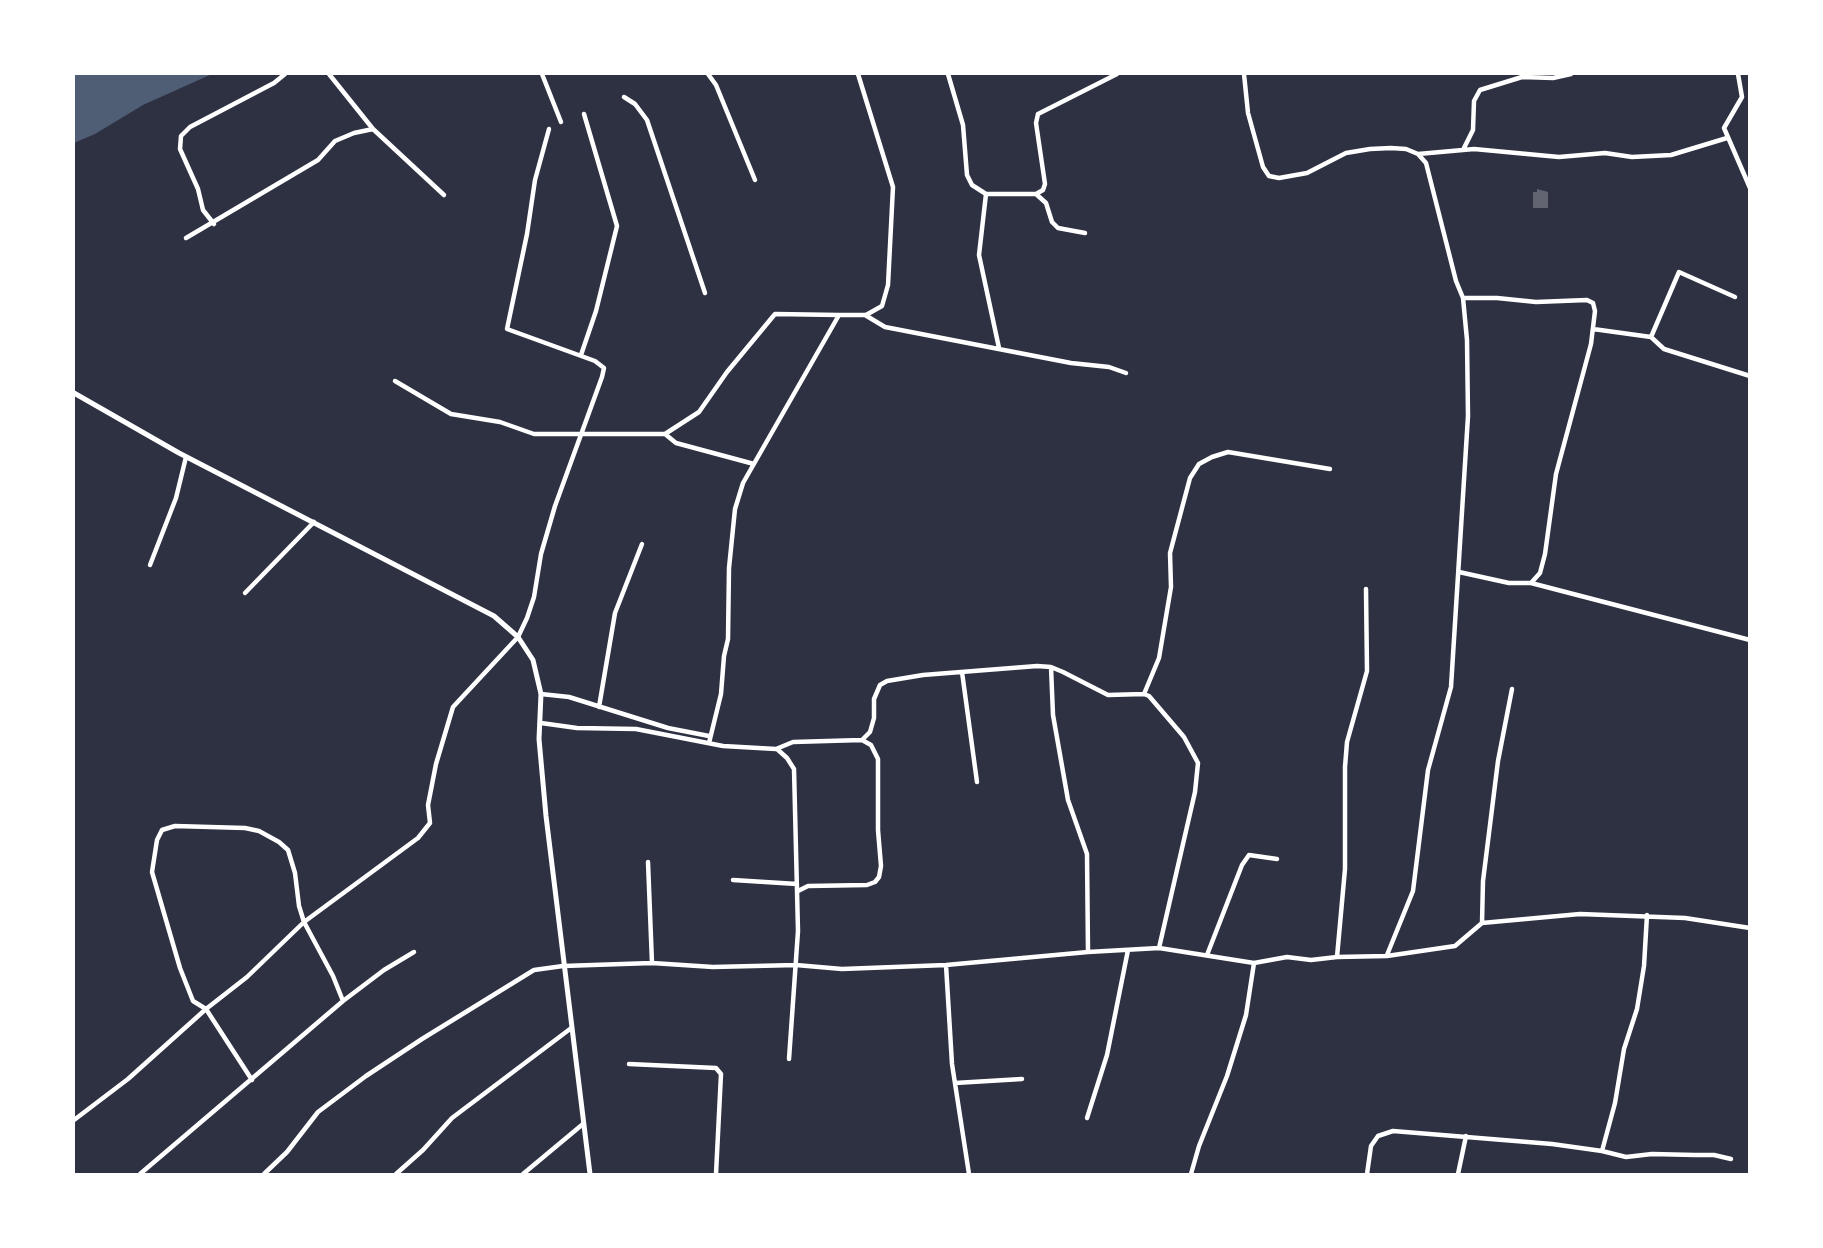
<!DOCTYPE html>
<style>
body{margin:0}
#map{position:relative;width:1823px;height:1248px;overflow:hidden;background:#2d3142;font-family:Cabin,sans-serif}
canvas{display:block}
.frame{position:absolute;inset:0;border:75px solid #fff;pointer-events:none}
</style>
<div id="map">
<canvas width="1823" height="1248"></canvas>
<div class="frame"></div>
</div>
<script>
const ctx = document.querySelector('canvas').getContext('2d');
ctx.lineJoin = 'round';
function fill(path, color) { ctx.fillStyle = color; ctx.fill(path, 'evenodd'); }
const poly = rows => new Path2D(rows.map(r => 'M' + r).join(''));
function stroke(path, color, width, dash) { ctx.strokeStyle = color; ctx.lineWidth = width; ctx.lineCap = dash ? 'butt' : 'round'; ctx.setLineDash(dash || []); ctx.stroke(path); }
fill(poly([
 [74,74,212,74,143,105,95,134,74,143]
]), '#4f5d75');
fill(poly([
 [1537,189,1548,192,1548,208,1533,208,1533,192,1537,192]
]), '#626471');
stroke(poly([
 [329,74,373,129,444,195],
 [542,74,561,122],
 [708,74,716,85,755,180],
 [858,74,893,187,888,285,882,306,866,315],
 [948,74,963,125,967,175,972,185,986,194,1036,194,1043,190,1045,184,1036,123,1038,114,1117,74],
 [1244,74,1248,113,1263,167,1269,176,1279,178,1307,173,1346,153,1370,149,1391,148,1406,149,1418,154,1426,163,1456,281,1463,298,1467,340,1468,416,1451,687,1428,770,1413,891,1387,955],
 [1738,74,1742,97,1724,128,1750,188],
 [624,97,635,104,647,120,705,293],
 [1463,150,1474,149,1559,157,1605,153,1632,157,1671,155,1727,138],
 [1418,154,1463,150,1473,130,1474,101,1480,90,1522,77,1553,78,1571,74],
 [986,194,979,255,999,348],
 [1036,194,1046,203,1052,222,1058,228,1085,233],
 [214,224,203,210,198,189,180,149,181,136,190,127,274,83,285,74],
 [186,238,318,160,335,141,354,133,373,129],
 [1463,298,1497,298,1536,302,1587,300,1593,303,1595,311,1591,344,1556,474,1545,554,1540,573,1531,583],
 [1593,329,1651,337,1664,349,1750,376],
 [1651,337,1679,272,1735,297],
 [581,355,596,311,617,226,584,114],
 [395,381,451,414,500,422,534,434,665,434,676,443,754,464],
 [665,434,699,412,727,372,775,314,839,315],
 [150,565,176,498,186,457],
 [1459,572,1509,583,1531,583,1750,640],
 [245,593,314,522],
 [1051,667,1053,715,1068,800,1087,854,1088,952],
 [962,672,977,782],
 [541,694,569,697,668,728,709,736],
 [1144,694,1159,658,1171,587,1170,553,1190,478,1199,464,1212,457,1228,452,1330,469],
 [599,707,615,613,642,544],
 [541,723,577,728,636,729,723,746,776,749,793,742,862,740,870,732,874,718,874,699,880,685,887,681,923,675,1037,666,1051,667,1063,672,1108,695,1144,694,1149,696,1184,737,1198,763,1195,792,1159,948],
 [709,743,721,694,724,656,728,639,729,568,735,509,743,483,839,315,865,315,885,327,1071,363,1109,367,1126,373],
 [777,749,787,758,794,769,798,931,789,1059],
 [648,862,652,963],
 [733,880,797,884],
 [798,891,808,886,867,885,875,882,879,877,881,866,878,830,878,759,871,745,862,740],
 [1482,923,1483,881,1498,761,1512,689],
 [1207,955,1242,865,1249,855,1277,859],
 [1337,957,1345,869,1345,767,1347,742,1367,671,1366,589],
 [946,965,952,1064,969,1174],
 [629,1064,716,1068,721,1074,716,1174],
 [252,1080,206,1009,193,1001,180,968,152,872,157,840,162,830,175,826,245,828,259,831,279,842,288,850,295,873,299,906,304,922,333,976,343,1001],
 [955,1083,1022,1079],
 [1087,1118,1107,1055,1128,950],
 [74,1120,128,1079,206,1009,247,977,304,922,418,838,430,823,428,805,436,764,453,707,518,637,527,618,534,597,541,554,555,506,602,377,604,368,595,361,507,329,527,234,535,180,549,129],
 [1602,1151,1615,1103,1624,1049,1637,1009,1644,966,1647,915],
 [140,1174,343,1001,384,970,414,952],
 [264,1174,287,1152,318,1112,366,1076,422,1039,534,970,563,966,652,963,713,967,796,965,842,969,946,965,1088,952,1159,948,1254,963,1287,957,1311,960,1337,957,1387,956,1455,946,1482,923,1580,914,1685,918,1750,928],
 [396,1174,423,1150,452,1118,570,1029],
 [523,1174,583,1124],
 [1191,1174,1199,1146,1227,1076,1246,1015,1254,963],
 [1367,1174,1371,1146,1378,1136,1393,1131,1552,1144,1602,1151,1626,1157,1652,1154,1695,1155,1714,1155,1731,1159],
 [1458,1174,1466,1136]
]), '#fff', 4.5);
stroke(poly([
 [74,393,179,453,494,616,518,637,533,660,541,694,539,739,546,816,590,1174]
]), '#fff', 5);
</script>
